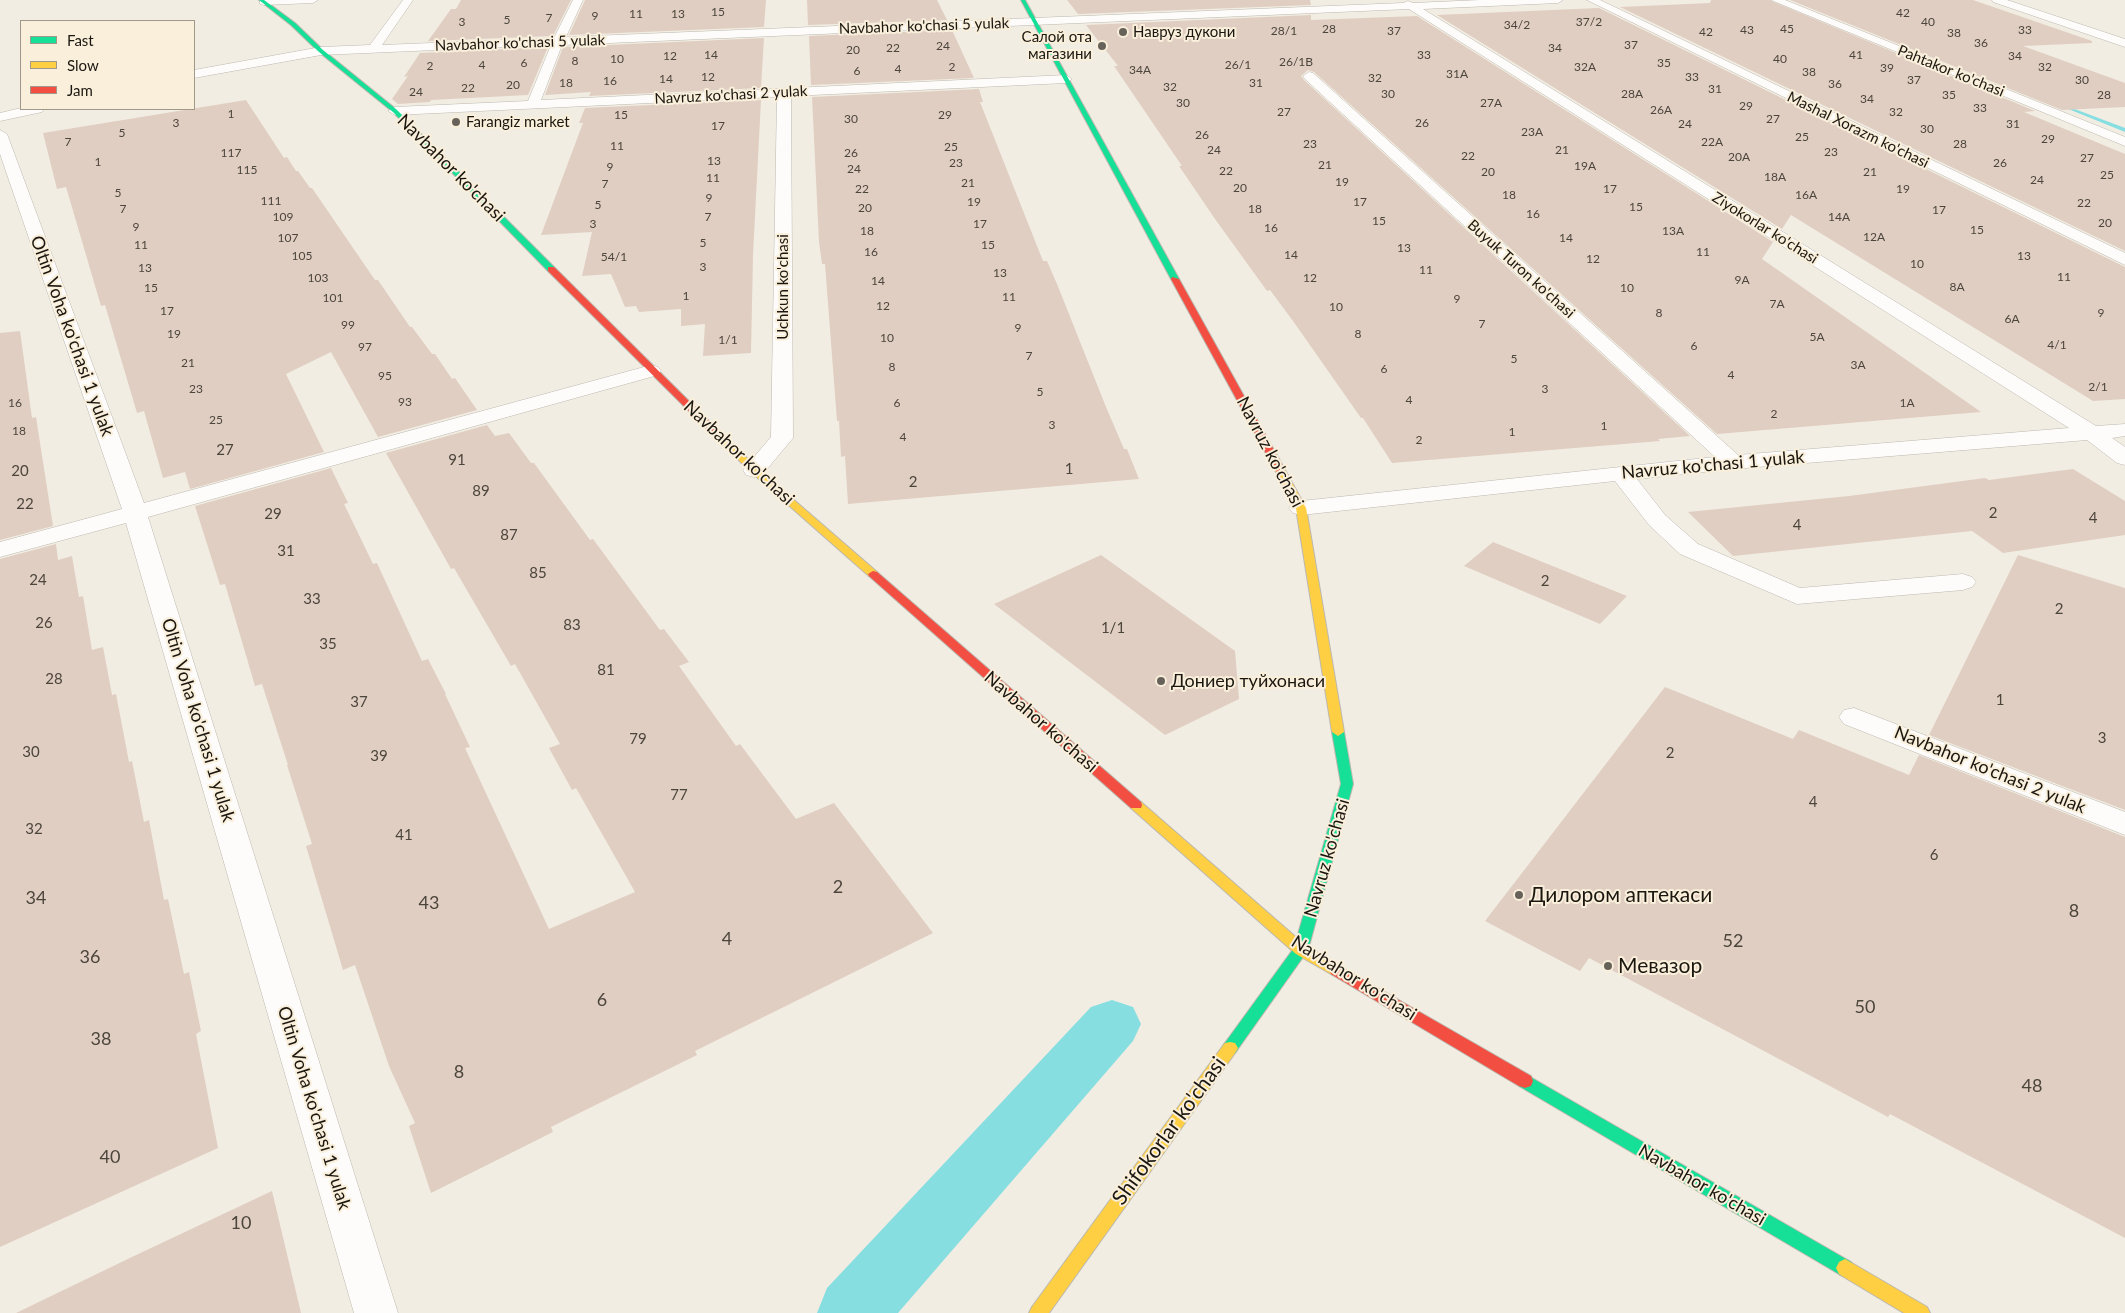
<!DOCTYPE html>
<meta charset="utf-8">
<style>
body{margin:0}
#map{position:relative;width:2125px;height:1313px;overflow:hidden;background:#f2ede2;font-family:Lato,sans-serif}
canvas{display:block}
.legend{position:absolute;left:20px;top:20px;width:175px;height:90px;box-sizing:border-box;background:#f9efdb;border:1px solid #a0998a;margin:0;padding:6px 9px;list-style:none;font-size:15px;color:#1b1710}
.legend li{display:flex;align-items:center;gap:10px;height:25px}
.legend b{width:25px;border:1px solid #a0998a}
</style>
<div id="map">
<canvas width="2125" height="1313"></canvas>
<ul class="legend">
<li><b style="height:6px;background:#16e098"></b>Fast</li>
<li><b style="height:6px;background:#ffcf43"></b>Slow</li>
<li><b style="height:6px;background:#f24e42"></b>Jam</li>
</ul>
</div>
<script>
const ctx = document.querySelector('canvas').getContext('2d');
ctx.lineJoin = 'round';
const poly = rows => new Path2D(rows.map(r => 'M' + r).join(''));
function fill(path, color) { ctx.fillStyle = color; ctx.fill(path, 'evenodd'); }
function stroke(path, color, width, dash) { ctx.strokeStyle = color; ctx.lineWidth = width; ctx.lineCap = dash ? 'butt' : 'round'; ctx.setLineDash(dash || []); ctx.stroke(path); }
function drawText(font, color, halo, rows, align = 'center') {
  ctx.font = font + ' Lato,sans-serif'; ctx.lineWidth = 4; ctx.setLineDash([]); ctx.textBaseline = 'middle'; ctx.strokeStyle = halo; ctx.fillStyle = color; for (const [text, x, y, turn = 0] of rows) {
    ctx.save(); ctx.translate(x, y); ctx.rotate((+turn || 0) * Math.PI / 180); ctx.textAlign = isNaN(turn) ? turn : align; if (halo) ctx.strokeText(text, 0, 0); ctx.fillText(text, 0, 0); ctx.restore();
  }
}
fill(poly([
 [2056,102,2125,128,2125,132,2056,104,2056,102]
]), '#87dee1');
fill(poly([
 [1112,1000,1133,1007,1141,1024,1133,1041,898,1313,817,1313,827,1288,1091,1007,1112,1000]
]), '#87dee1');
fill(poly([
 [461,0,571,0,553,36,428,41,451,9,456,9],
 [585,0,766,0,764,27,569,35],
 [807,0,937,0,947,20,808,25],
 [1067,0,1310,0,1311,5,1078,14],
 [1711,0,1769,0,2035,111,2024,112,2125,154,2125,251,1620,7,1710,3],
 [1790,0,1973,0,2092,41,2092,43,2023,46,2125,83,2125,107,2062,110],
 [1599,8,2125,267,2125,399,2093,401,1791,215,1782,229,1437,15],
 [1311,15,1311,20,1417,16,1773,242,1762,259,1981,412,1717,434,1314,72,1308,70,1301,76,1304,80,1690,436,1658,439,1660,441,1392,463,1363,418,1361,418,1293,321,1270,290,1267,291,1215,219,1179,166,1182,166,1114,66,1118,66,1086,25],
 [952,30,974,78,811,85,809,36],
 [764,38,761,88,589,96,591,92,545,95,563,47],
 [548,47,528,95,431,100,430,102,398,104,392,99,408,76,404,77,420,53],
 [979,89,983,102,980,102,1043,261,1047,261,1057,284,1106,407,1124,449,1127,449,1139,479,848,504,845,456,841,457,839,421,837,421,825,264,822,264,819,242,812,97],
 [246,100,284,158,287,157,296,171,298,171,310,188,312,188,375,280,378,280,410,327,412,327,432,354,435,354,452,379,455,378,477,410,378,437,331,352,286,374,324,452,190,489,185,472,163,478,144,411,137,413,105,305,101,306,66,187,57,189,43,133],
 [761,100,753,255,751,353,703,356,705,324,681,326,681,309,639,312,636,306,625,307,611,274,582,276,592,232,541,235,583,123,579,123,585,108],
 [20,331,32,418,36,417,53,526,0,540,0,333],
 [487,425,495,436,509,433,531,463,534,463,590,540,593,539,660,630,664,629,689,662,679,666,736,746,740,744,796,819,834,803,933,933,695,1051,697,1055,551,1127,553,1132,431,1193,409,1126,415,1123,389,1066,355,965,343,970,306,846,312,844,287,765,288,765,262,684,255,686,225,584,220,585,195,506,331,468,348,503,344,504,373,564,377,563,422,661,428,659,446,694,445,694,470,747,465,748,549,929,635,892,576,788,572,790,549,748,560,744,515,664,511,666,454,568,451,569,386,453],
 [2073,469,2125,501,2125,535,2003,553,1972,531,1733,556,1688,512,1849,496,1985,478,1989,480],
 [1493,542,1627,596,1600,624,1464,566],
 [56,544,58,560,72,556,79,597,83,596,92,650,103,647,112,695,116,694,129,762,132,761,144,822,149,820,164,900,168,899,184,974,189,972,201,1031,196,1034,218,1148,0,1247,0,559],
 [1101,555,1235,651,1239,699,1165,735,994,604],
 [2018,555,2125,588,2125,810,1929,735],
 [1665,687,1793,739,1799,730,1909,775,1919,755,2125,837,2125,1238,1890,1114,1888,1117,1589,958,1580,971,1485,921],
 [272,1191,301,1313,16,1313,134,1256]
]), '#e0cec2');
const street = poly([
 [260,0,318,0,313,3,264,5,260,4,260,0],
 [403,0,413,0,382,45,554,38,573,0,583,0,566,37,1403,3,1408,1,1413,3,1480,0,1563,0,1558,3,1423,9,2096,426,2125,424,2125,436,2112,438,2125,447,2125,465,2117,463,2087,440,1733,469,1637,479,1665,515,1698,544,1800,588,1963,574,1972,577,1976,582,1972,587,1963,590,1797,604,1680,554,1649,525,1615,481,1301,515,1293,513,1289,508,1293,503,1301,501,1715,457,1305,79,1303,76,1309,72,1313,73,1738,455,2069,428,1409,9,562,45,541,100,1066,75,1072,79,1066,83,791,96,793,438,762,475,754,477,746,475,743,470,771,437,777,97,395,115,388,111,395,107,528,101,551,45,321,55,194,78,194,70,321,47,370,45,403,0],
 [1587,0,1600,0,2125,253,2125,265,1587,0],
 [1771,0,1785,0,2125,137,2125,146,1771,0],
 [1992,0,2007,0,2125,39,2125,47,1993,2,1992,0],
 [21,108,44,109,42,112,0,121,0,113,21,108],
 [0,130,7,134,144,503,644,367,651,365,658,367,661,371,658,375,148,517,398,1313,354,1313,126,523,0,557,0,542,122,509,0,154,0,130],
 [1854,708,2125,812,2125,835,1844,724,1839,717,1844,710,1854,708]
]);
const fast = poly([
 [259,0,264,0,295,23,323,50,397,110,554,267,554,271,548,271,393,112,319,52,291,25,259,0],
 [1021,0,1025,0,1179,279,1178,281,1171,279,1021,0],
 [1338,728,1344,732,1353,784,1308,950,1235,1053,1230,1054,1225,1053,1222,1048,1225,1043,1294,948,1341,784,1332,732,1338,728],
 [1525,1074,1851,1262,1854,1268,1851,1274,1845,1277,1839,1274,1519,1086,1517,1081,1519,1076,1525,1074]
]);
const slow = poly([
 [714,428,717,429,757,468,877,572,878,574,877,576,869,576,751,472,711,433,710,431,714,428],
 [1280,467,1285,470,1306,508,1344,732,1338,736,1332,732,1296,508,1275,470,1280,467],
 [1136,801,1141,802,1306,946,1341,966,1343,970,1341,974,1336,976,1331,974,1296,954,1131,808,1130,805,1131,802,1136,801],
 [1230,1042,1235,1043,1238,1048,1235,1053,1049,1313,1029,1313,1032,1307,1225,1043,1230,1042],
 [1845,1259,1927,1307,1930,1313,1904,1313,1839,1274,1836,1268,1839,1262,1845,1259]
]);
const jam = poly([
 [548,267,554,267,717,429,717,433,711,433,548,271,548,267],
 [1172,277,1179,279,1285,470,1283,472,1277,472,1275,470,1171,279,1172,277],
 [873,571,877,572,1141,802,1142,805,1141,808,1131,808,869,576,868,574,873,571],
 [1336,964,1531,1076,1533,1081,1531,1086,1525,1088,1519,1086,1331,974,1329,970,1331,966,1336,964]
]);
stroke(street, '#bcb8af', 1);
stroke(fast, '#bcb8af', 2);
stroke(slow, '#bcb8af', 2);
stroke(jam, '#bcb8af', 2);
fill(street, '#fdfcfb');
fill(fast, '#16e098');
fill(slow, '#ffcf43');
fill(jam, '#f24e42');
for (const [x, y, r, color] of [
 [1123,32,5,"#66625a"],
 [1102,46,5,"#66625a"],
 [456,122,5,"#66625a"],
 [1161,681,5,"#66625a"],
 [1519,895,5,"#66625a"],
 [1608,966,5,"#66625a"]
]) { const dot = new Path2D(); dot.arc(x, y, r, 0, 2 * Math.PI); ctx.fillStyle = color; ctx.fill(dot); stroke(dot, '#f9efdb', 2); }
drawText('12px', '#4c453c', null, [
 ["15",718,12],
 ["42",1903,13],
 ["11",636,14],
 ["13",678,14],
 ["9",595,16],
 ["7",549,18],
 ["5",507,20],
 ["3",462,22],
 ["37/2",1589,22],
 ["40",1928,22],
 ["34/2",1517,25],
 ["28",1329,29],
 ["45",1787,29],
 ["43",1747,30],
 ["33",2025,30],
 ["28/1",1284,31],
 ["37",1394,31],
 ["42",1706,32],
 ["38",1954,33],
 ["36",1981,43],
 ["37",1631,45],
 ["24",943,46],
 ["22",893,48],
 ["34",1555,48],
 ["20",853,50],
 ["14",711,55],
 ["33",1424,55],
 ["41",1856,55],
 ["12",670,56],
 ["34",2015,56],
 ["10",617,59],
 ["40",1780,59],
 ["8",575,61],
 ["26/1B",1296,62],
 ["6",524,63],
 ["35",1664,63],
 ["4",482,65],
 ["26/1",1238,65],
 ["2",430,66],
 ["2",952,67],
 ["32А",1585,67],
 ["32",2045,67],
 ["39",1887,68],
 ["4",898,69],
 ["34A",1140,70],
 ["6",857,71],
 ["38",1809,72],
 ["31A",1457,74],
 ["12",708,77],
 ["33",1692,77],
 ["32",1375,78],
 ["14",666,79],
 ["37",1914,80],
 ["30",2082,80],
 ["16",610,81],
 ["18",566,83],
 ["31",1256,83],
 ["36",1835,84],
 ["20",513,85],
 ["32",1170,87],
 ["22",468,88],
 ["31",1715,89],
 ["24",416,92],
 ["30",1388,94],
 ["28A",1632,94],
 ["35",1949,95],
 ["28",2104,95],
 ["34",1867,99],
 ["30",1183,103],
 ["27A",1491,103],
 ["29",1746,106],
 ["33",1980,108],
 ["26A",1661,110],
 ["27",1284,112],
 ["32",1896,112],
 ["1",231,114],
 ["15",621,115],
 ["29",945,115],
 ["30",851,119],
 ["27",1773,119],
 ["3",176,123],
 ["26",1422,123],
 ["24",1685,124],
 ["31",2013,124],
 ["17",718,126],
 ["30",1927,129],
 ["23A",1532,132],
 ["5",122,133],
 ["26",1202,135],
 ["25",1802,137],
 ["29",2048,139],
 ["7",68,142],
 ["22A",1712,142],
 ["23",1310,144],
 ["28",1960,144],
 ["11",617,146],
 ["25",951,147],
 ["24",1214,150],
 ["21",1562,150],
 ["23",1831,152],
 ["117",231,153],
 ["26",851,153],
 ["22",1468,156],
 ["20A",1739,157],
 ["27",2087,158],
 ["13",714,161],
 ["1",98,162],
 ["23",956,163],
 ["26",2000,163],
 ["21",1325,165],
 ["19A",1585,166],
 ["9",610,167],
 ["24",854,169],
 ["115",247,170],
 ["22",1226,171],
 ["20",1488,172],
 ["21",1870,172],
 ["25",2107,175],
 ["18A",1775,177],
 ["11",713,178],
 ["24",2037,180],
 ["19",1342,182],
 ["21",968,183],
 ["7",605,184],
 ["20",1240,188],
 ["22",862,189],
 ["17",1610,189],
 ["19",1903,189],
 ["5",118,193],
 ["18",1509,195],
 ["16A",1806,195],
 ["9",709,198],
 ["111",271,201],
 ["19",974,202],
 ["17",1360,202],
 ["22",2084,203],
 ["5",598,205],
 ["15",1636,207],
 ["20",865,208],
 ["7",123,209],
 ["18",1255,209],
 ["17",1939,210],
 ["16",1533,214],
 ["109",283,217],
 ["7",708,217],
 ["14A",1839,217],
 ["15",1379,221],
 ["20",2105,223],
 ["3",593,224],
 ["17",980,224],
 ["9",136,227],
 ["16",1271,228],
 ["15",1977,230],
 ["18",867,231],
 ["13A",1673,231],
 ["12A",1874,237],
 ["107",288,238],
 ["14",1566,238],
 ["5",703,243],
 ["11",141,245],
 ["15",988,245],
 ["13",1404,248],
 ["16",871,252],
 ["11",1703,252],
 ["14",1291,255],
 ["105",302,256],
 ["13",2024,256],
 ["54/1",614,257],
 ["12",1593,259],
 ["10",1917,264],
 ["3",703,267],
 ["13",145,268],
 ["11",1426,270],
 ["13",1000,273],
 ["11",2064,277],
 ["103",318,278],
 ["12",1310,278],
 ["9A",1742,280],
 ["14",878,281],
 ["8A",1957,287],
 ["15",151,288],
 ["10",1627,288],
 ["1",686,296],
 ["11",1009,297],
 ["101",333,298],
 ["9",1457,299],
 ["7A",1777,304],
 ["12",883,306],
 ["10",1336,307],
 ["17",167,311],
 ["8",1659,313],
 ["9",2101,313],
 ["6A",2012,319],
 ["7",1482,324],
 ["99",348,325],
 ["9",1018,328],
 ["19",174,334],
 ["8",1358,334],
 ["5A",1817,337],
 ["10",887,338],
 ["1/1",728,340],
 ["4/1",2057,345],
 ["6",1694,346],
 ["97",365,347],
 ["7",1029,356],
 ["5",1514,359],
 ["21",188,363],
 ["3A",1858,365],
 ["8",892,367],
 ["6",1384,369],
 ["4",1731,375],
 ["95",385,376],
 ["2/1",2098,387],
 ["23",196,389],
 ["3",1545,389],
 ["5",1040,392],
 ["4",1409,400],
 ["93",405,402],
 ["16",15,403],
 ["6",897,403],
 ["1A",1907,403],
 ["2",1774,414],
 ["25",216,420],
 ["3",1052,425],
 ["1",1604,426],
 ["18",19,431],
 ["1",1512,432],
 ["4",903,437],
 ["2",1419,440]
]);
drawText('15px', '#1b1710', '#f9efdb', [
 ["Navbahor ko'chasi 5 yulak",924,26,-2],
 ["Navbahor ko'chasi 5 yulak",520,43,-2],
 ["Pahtakor ko'chasi",1951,71,22],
 ["Navruz ko'chasi 2 yulak",731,95,-3],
 ["Mashal Xorazm ko'chasi",1858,130,26],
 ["Ziyokorlar ko'chasi",1765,228,32],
 ["Buyuk Turon ko'chasi",1521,269,42],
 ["Uchkun ko'chasi",783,287,-90]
]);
drawText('15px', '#1b1710', '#f9efdb', [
 ["Навруз дукони",1133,32],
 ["Салой ота",1092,37,"right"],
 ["магазини",1092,54,"right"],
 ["Farangiz market",466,122]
], 'left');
drawText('15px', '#4c453c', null, [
 ["27",225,450],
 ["91",457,460],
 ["1",1069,469],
 ["20",20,471],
 ["2",913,482],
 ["89",481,491],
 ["22",25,504],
 ["2",1993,513],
 ["29",273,514],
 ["4",2093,518],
 ["4",1797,525],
 ["87",509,535],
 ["31",286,551],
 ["85",538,573],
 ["24",38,580],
 ["2",1545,581],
 ["33",312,599],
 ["2",2059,609],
 ["26",44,623],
 ["83",572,625],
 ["1/1",1113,628],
 ["35",328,644],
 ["81",606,670],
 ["28",54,679],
 ["1",2000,700],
 ["37",359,702],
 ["3",2102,738],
 ["79",638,739],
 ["30",31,752],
 ["2",1670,753],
 ["39",379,756],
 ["77",679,795],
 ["4",1813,802],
 ["32",34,829],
 ["41",404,835],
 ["6",1934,855]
]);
drawText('18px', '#1b1710', '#f9efdb', [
 ["Navbahor ko'chasi",451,168,45],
 ["Oltin Voha ko'chasi 1 yulak",72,336,70],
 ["Navruz ko'chasi",1270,452,62],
 ["Navbahor ko'chasi",739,453,43],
 ["Navruz ko'chasi 1 yulak",1713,465,-5],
 ["Oltin Voha ko'chasi 1 yulak",198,720,73],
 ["Navbahor ko'chasi",1041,722,41],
 ["Navbahor ko'chasi 2 yulak",1990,770,22],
 ["Navruz ko'chasi",1327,858,-74],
 ["Navbahor ko'chasi",1354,978,32],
 ["Oltin Voha ko'chasi 1 yulak",314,1108,73],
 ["Navbahor ko'chasi",1702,1185,30]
]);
drawText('18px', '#1b1710', '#f9efdb', [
 ["Дониер туйхонаси",1171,681]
], 'left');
drawText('18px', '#4c453c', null, [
 ["2",838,887],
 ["34",36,898],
 ["43",429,903],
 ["8",2074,911],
 ["4",727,939],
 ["52",1733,941],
 ["36",90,957],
 ["6",602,1000],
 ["50",1865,1007],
 ["38",101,1039],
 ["8",459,1072],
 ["48",2032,1086],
 ["40",110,1157],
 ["10",241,1223]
]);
drawText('21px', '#1b1710', '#f9efdb', [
 ["Дилором аптекаси",1529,895],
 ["Мевазор",1618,966]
], 'left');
drawText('21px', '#1b1710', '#f9efdb', [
 ["Shifokorlar ko'chasi",1169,1131,-54]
]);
</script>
